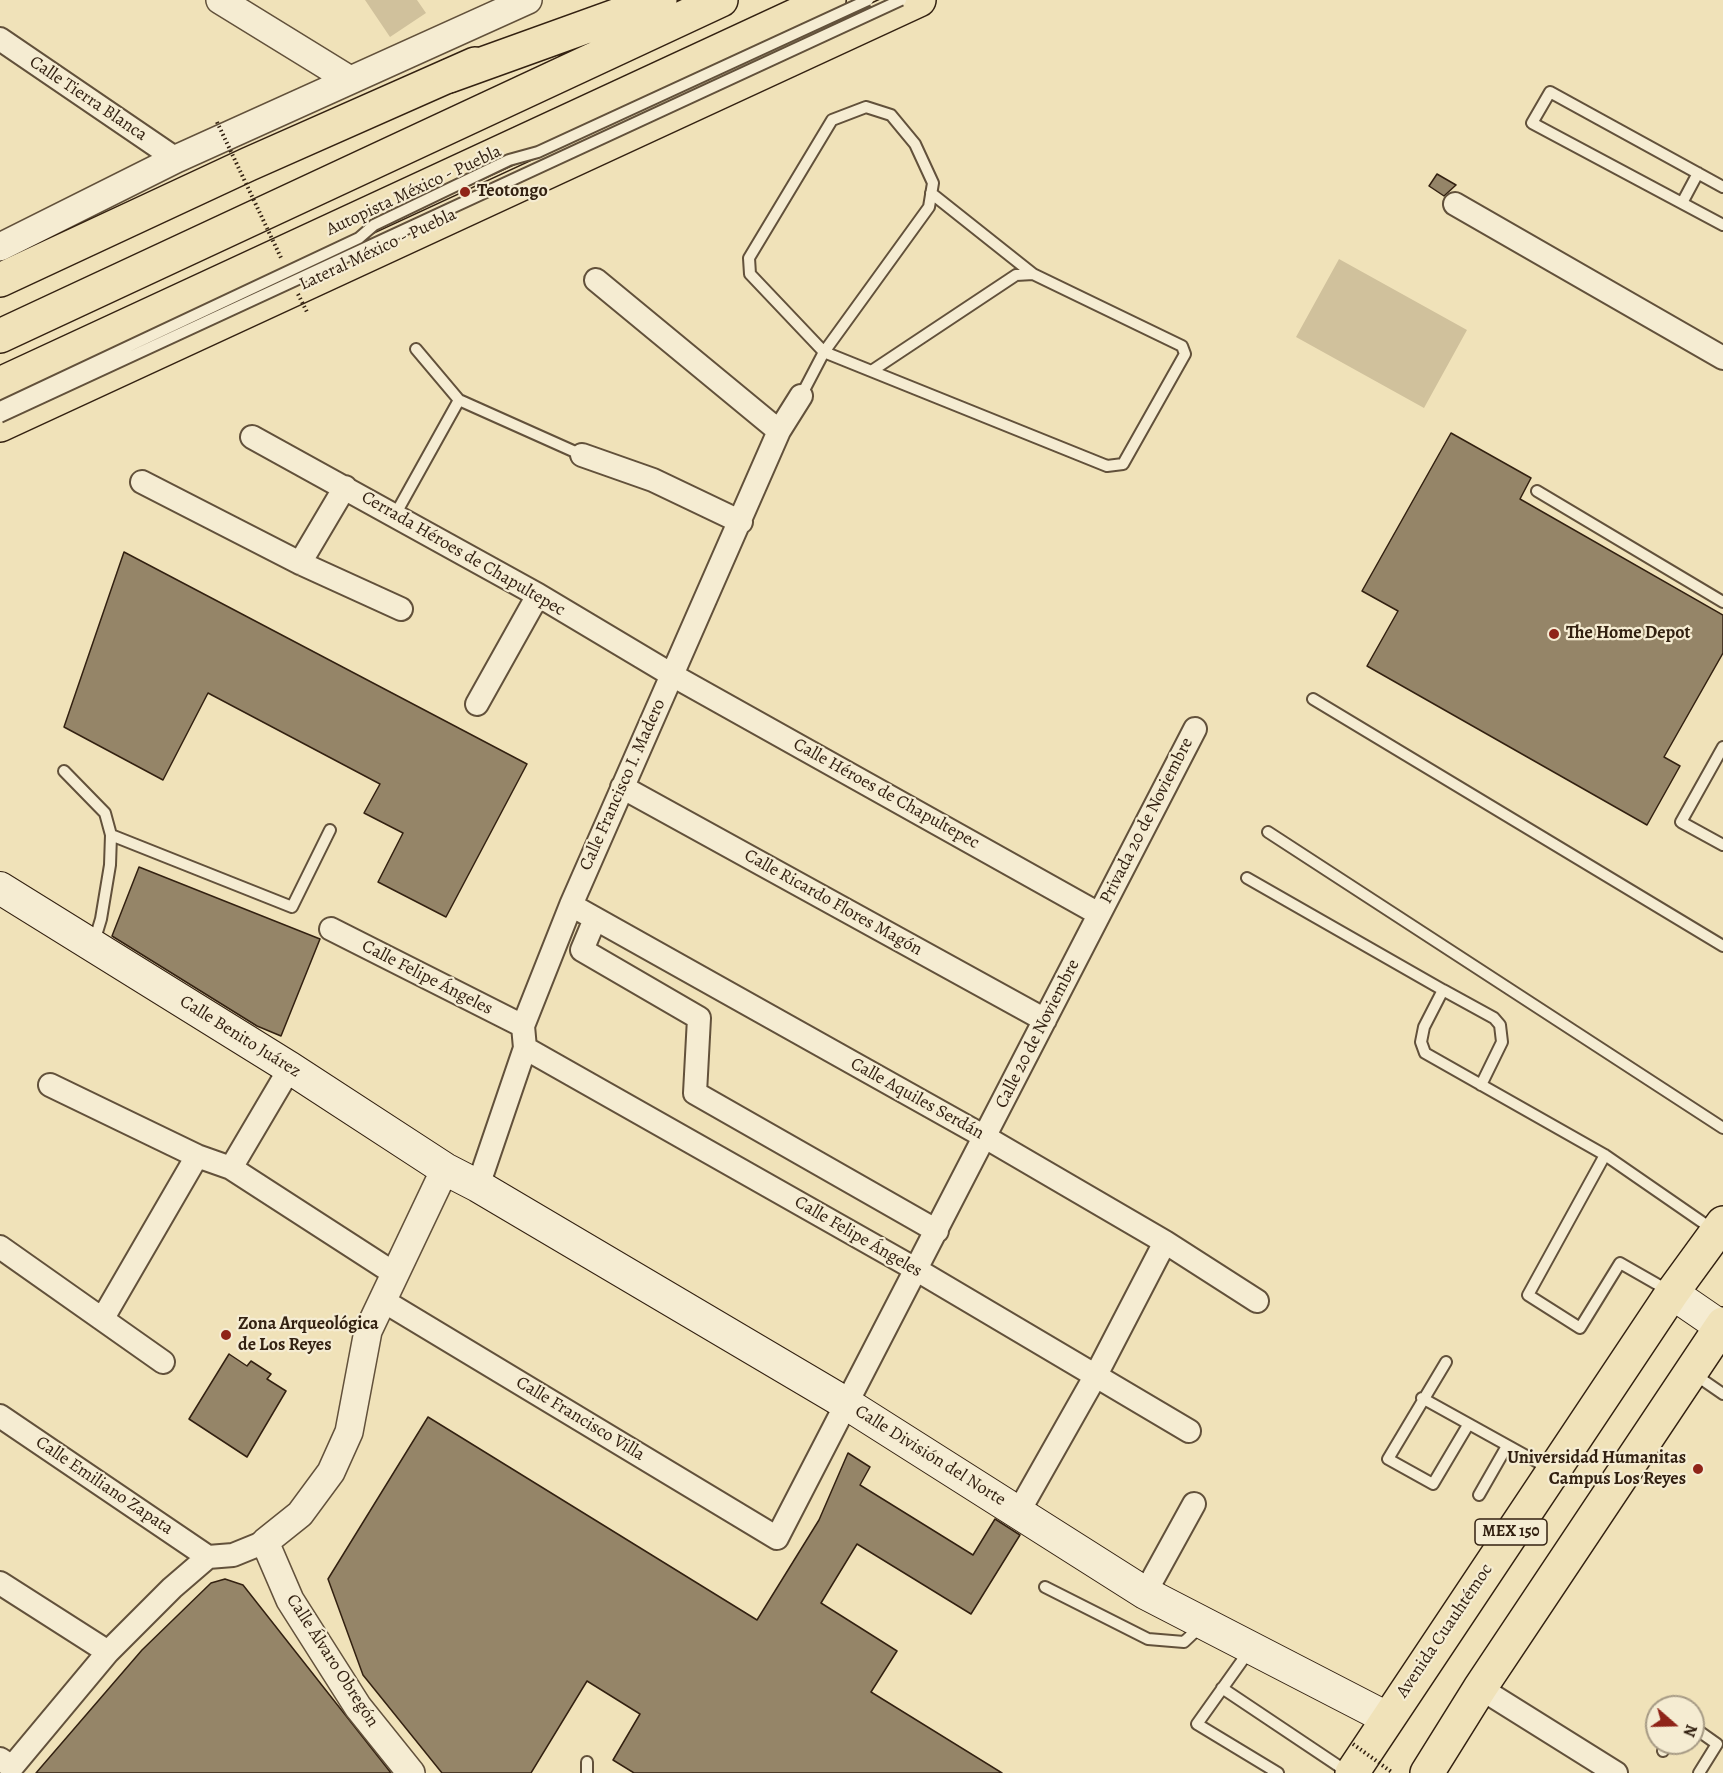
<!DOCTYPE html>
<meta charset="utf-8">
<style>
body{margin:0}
#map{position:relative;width:1723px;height:1773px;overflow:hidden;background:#f0e2b9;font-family:Alegreya,serif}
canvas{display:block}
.north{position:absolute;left:1645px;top:1695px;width:60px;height:60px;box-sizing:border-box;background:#f5ecd2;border:2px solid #a79b85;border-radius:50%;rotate:110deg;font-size:16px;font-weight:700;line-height:24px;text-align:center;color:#332111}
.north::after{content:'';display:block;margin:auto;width:21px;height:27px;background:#8f2418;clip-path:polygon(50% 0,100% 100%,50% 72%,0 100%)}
</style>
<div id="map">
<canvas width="1723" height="1773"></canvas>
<div class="north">N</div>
</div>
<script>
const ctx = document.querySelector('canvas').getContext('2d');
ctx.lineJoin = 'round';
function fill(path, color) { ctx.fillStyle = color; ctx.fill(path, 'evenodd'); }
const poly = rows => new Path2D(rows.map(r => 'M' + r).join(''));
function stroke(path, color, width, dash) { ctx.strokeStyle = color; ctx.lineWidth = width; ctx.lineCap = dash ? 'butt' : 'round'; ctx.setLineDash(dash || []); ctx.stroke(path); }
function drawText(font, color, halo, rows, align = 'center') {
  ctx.font = font + ' Alegreya,serif'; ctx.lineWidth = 4.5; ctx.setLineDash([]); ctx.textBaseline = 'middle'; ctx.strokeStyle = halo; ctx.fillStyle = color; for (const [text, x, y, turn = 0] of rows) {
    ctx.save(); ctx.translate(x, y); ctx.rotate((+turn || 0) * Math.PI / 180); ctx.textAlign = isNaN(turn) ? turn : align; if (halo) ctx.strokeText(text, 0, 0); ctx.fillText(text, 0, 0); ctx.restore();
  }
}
fill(poly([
 [365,0,417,0,426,13,390,37],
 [1339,259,1467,330,1424,408,1296,337]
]), '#d0c19c');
const building = poly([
 [1437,174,1456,185,1444,196,1429,186,1437,174],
 [1451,433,1531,478,1520,499,1723,615,1723,653,1664,757,1680,766,1647,825,1367,666,1398,611,1362,591,1451,433],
 [124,552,527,764,446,917,378,882,403,833,364,813,380,784,208,693,163,780,64,727,124,552],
 [139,867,320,939,281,1036,257,1026,112,936,139,867],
 [229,1354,247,1366,251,1361,271,1374,267,1379,286,1391,247,1457,189,1419,229,1354],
 [428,1417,757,1620,819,1520,848,1453,870,1467,860,1485,973,1555,995,1519,1020,1535,971,1614,857,1544,821,1603,897,1651,871,1692,1002,1773,634,1773,613,1760,640,1714,587,1681,531,1773,442,1773,363,1675,328,1579,428,1417],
 [225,1579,243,1585,391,1773,36,1773,142,1650,211,1583,225,1579]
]);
fill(building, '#958568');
stroke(building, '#332111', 1.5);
const service = poly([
 [866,107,891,115,915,144,933,183,929,207,824,352,750,274,749,258,832,120,866,107],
 [1723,187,1550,92,1532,123,1723,225],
 [931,193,1033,274],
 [1682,203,1698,173],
 [416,349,459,400,582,455],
 [801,396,824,352,1107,466,1123,464,1185,354,1182,346,1033,274,1016,275,873,370],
 [1537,491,1723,602],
 [395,515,459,400],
 [1313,699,1723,946],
 [1723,747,1681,822,1723,845],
 [64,771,105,813,111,835,110,865,101,919,94,942],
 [1268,832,1723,1128],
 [111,835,292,907,330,830],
 [1247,878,1443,990,1424,1027,1421,1042,1425,1053,1605,1155],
 [1443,990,1494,1018,1500,1025,1502,1042,1481,1085],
 [1669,1291,1620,1263,1580,1328,1528,1295,1605,1155,1715,1231],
 [1446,1362,1388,1459,1433,1484,1468,1425],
 [1694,1374,1723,1394],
 [1422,1398,1550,1469],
 [1479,1495,1507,1446],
 [1045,1587,1148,1639,1184,1642,1201,1626],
 [1249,1651,1197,1724,1278,1773],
 [1222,1688,1349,1773],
 [1693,1727,1717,1744,1699,1773],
 [1663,1751,1668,1743],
 [587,1773,587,1762]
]);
const minor = poly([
 [0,39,176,159],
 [1455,204,1723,358],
 [596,280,779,431],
 [252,437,538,595,672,675,1099,914],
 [582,455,653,480,741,522],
 [142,482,300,563,401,609],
 [300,563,345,487],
 [477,704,538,595],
 [622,787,1045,1020],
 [571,905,985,1137,1165,1242,1257,1301],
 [595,919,582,950,699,1018,695,1093,937,1231],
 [331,929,523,1026],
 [525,1048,917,1270,1189,1431],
 [50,1085,197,1156,231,1168,395,1274],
 [231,1168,290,1068],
 [478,1186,525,1048,523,1026,571,905,779,431,801,396],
 [0,1247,163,1362],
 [382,1300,777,1538,1195,729],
 [103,1318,197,1156],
 [0,1416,208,1557],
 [1019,1511,1096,1375,1165,1242],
 [0,1583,108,1652],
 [1145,1593,1194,1504],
 [1480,1688,1616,1773],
 [0,1759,12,1767,108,1652,172,1588,208,1557,233,1555,265,1542]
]);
const tertiary = poly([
 [220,0,350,80],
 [0,247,176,159,528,0],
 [411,1773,358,1707,290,1600,265,1542,300,1514,331,1472,349,1432,368,1331,445,1169]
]);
const secondary = poly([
 [0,888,290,1068,445,1169,478,1186,847,1404,1145,1593,1387,1718],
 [1672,1293,1723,1328]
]);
const primary = poly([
 [1352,1773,1672,1293,1723,1223],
 [1427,1773,1480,1688,1723,1324]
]);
const trunk = poly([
 [0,280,249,164,475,64],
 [0,425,919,0]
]);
const motorway = poly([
 [449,76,660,0],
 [0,336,721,0],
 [0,384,829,0]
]);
stroke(service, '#62513b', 14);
stroke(minor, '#62513b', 26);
stroke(tertiary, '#62513b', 30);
stroke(secondary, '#332111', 34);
stroke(primary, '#332111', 36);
stroke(trunk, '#332111', 36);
stroke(motorway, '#332111', 36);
stroke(service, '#f5ecd2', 10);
stroke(minor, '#f5ecd2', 22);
stroke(tertiary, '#f5ecd2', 27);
stroke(secondary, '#f5ecd2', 32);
stroke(primary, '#f0e2b9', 33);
stroke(trunk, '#f0e2b9', 33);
stroke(motorway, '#f0e2b9', 33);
const serviceBridge = poly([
 [0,407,359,238,374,225,509,160,538,152,868,0],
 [0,417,901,0]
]);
stroke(serviceBridge, '#62513b', 14, []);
stroke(poly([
 [217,122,282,260],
 [298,294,307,312],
 [1353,1744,1393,1773]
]), '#332111', 4, [1.5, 3]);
stroke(serviceBridge, '#f5ecd2', 10);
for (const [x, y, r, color] of [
 [465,192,6,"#8f2418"],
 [1554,634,6,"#8f2418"],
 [226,1335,6,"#8f2418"],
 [1698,1469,6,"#8f2418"]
]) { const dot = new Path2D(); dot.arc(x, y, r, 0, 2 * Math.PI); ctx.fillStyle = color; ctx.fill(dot); stroke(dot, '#f5ecd2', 2); }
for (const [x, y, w] of [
 [1511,1532,72]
]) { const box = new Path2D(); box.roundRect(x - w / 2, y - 13, w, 26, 4.5); ctx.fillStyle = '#f5ecd2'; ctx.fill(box); stroke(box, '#332111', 1.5); }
drawText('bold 16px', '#332111', null, [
 ["MEX 150",1511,1532]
]);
drawText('18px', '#332111', '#f5ecd2', [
 ["Calle Tierra Blanca",88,99,34],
 ["Autopista México - Puebla",414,191,-25],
 ["Lateral México - Puebla",378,250,-25],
 ["Cerrada Héroes de Chapultepec",463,554,30],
 ["Calle Francisco I. Madero",623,785,-66],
 ["Calle Héroes de Chapultepec",886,794,29],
 ["Privada 20 de Noviembre",1147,821,-63],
 ["Calle Ricardo Flores Magón",833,903,29],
 ["Calle Felipe Ángeles",427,978,27],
 ["Calle 20 de Noviembre",1038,1034,-63],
 ["Calle Benito Juárez",240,1037,32],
 ["Calle Aquiles Serdán",917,1099,29],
 ["Calle Felipe Ángeles",858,1237,30],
 ["Calle Francisco Villa",580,1419,31],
 ["Calle División del Norte",930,1456,32],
 ["Calle Emiliano Zapata",104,1486,34],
 ["Avenida Cuauhtémoc",1445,1631,-56],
 ["Calle Álvaro Obregón",332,1661,57]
]);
drawText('bold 18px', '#332111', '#f5ecd2', [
 ["Teotongo",477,192],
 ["The Home Depot",1566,634],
 ["Zona Arqueológica",238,1325],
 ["de Los Reyes",238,1346],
 ["Universidad Humanitas",1686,1459,"right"],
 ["Campus Los Reyes",1686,1480,"right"]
], 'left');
</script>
